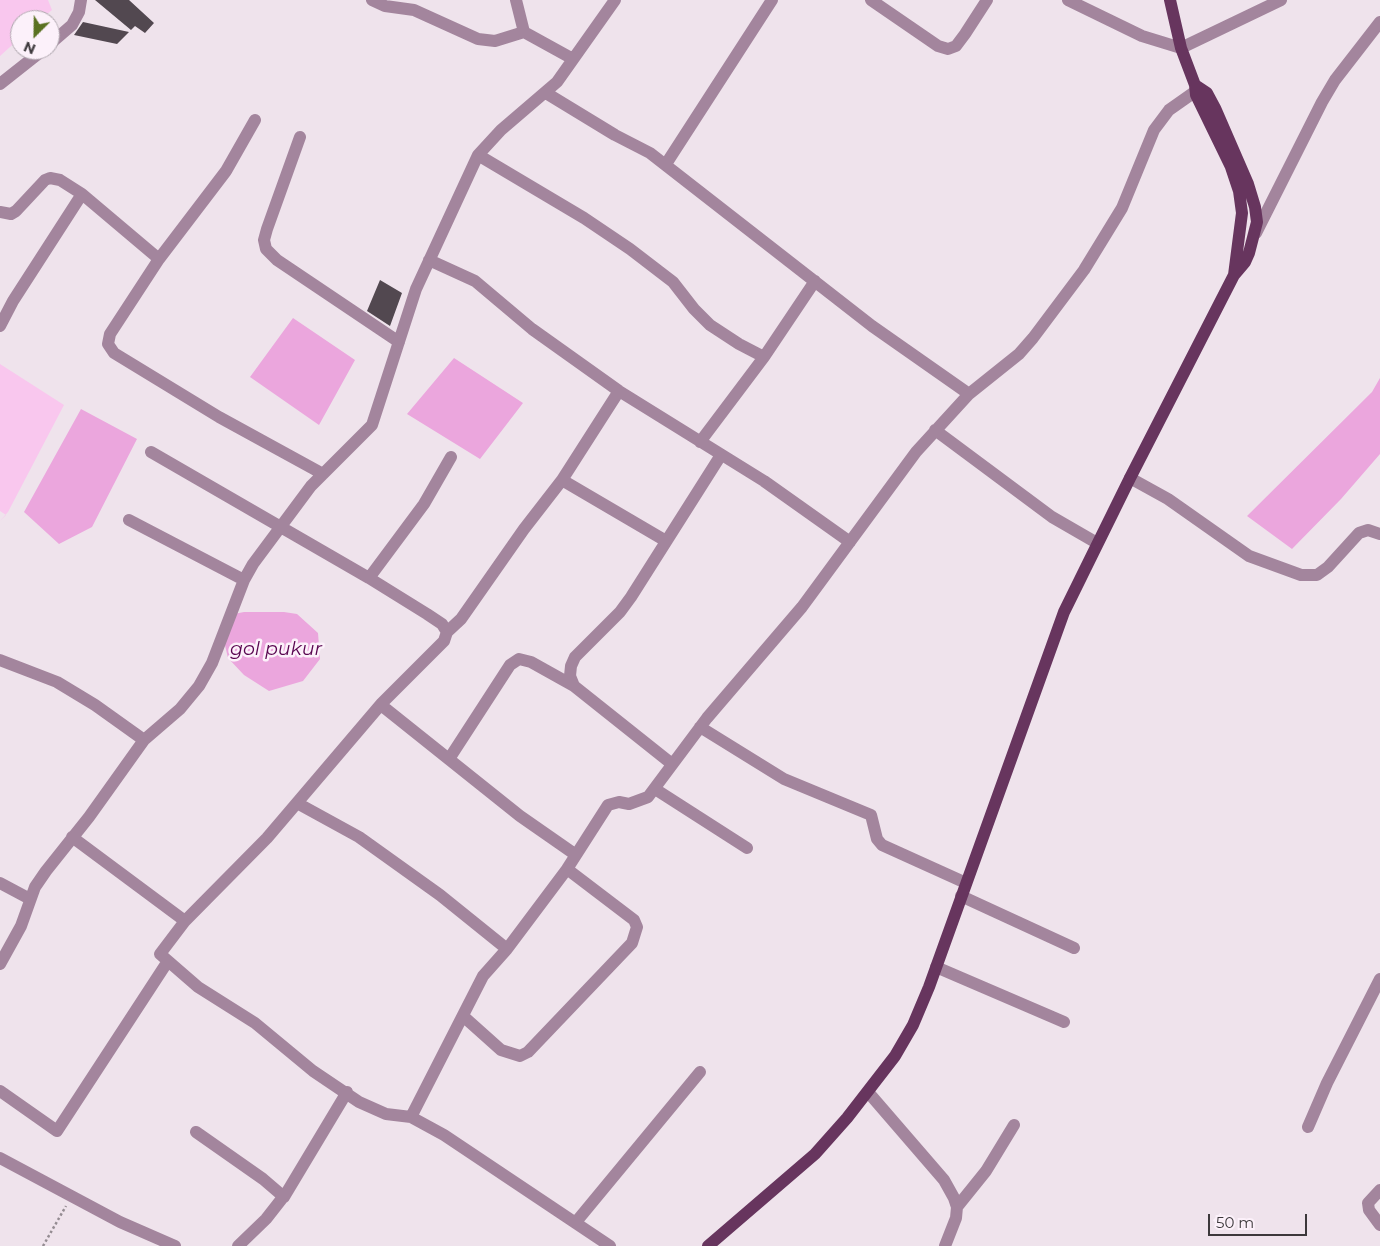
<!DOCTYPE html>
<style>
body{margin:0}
#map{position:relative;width:1380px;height:1246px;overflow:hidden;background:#efe3ec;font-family:Montserrat,sans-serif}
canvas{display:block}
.north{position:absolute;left:10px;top:10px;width:50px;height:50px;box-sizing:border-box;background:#fcf1fa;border:1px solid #afa7ae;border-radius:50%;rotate:203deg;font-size:14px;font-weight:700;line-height:20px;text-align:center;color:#3c383b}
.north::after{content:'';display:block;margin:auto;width:18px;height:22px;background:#5a7121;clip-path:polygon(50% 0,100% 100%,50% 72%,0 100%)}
.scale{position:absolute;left:1208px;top:1214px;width:99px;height:22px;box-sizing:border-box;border:2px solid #3c383b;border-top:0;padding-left:6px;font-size:15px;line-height:18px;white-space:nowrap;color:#3c383b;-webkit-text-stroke:4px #fcf1fa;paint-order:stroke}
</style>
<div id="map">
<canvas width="1380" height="1246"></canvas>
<div class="north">N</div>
<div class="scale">50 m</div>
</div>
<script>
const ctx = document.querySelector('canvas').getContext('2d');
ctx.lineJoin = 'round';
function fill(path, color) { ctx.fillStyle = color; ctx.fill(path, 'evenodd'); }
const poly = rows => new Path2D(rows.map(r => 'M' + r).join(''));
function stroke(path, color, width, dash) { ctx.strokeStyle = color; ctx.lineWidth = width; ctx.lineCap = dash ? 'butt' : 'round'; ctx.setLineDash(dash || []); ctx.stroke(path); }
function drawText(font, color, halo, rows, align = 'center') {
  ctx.font = font + ' Montserrat,sans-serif'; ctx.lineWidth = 5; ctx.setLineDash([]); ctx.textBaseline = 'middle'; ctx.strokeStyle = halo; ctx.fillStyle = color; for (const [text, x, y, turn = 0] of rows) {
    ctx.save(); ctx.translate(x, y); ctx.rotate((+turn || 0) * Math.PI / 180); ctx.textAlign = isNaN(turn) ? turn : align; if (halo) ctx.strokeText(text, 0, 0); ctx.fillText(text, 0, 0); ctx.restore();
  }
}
fill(poly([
 [0,0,48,0,52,10,40,20,20,20,20,38,0,56],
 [0,364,64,405,8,512,0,521,6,515,0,511]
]), '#f9c7ee');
fill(poly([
 [293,318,355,360,319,425,250,377],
 [454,358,523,403,480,459,407,414],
 [1380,378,1380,454,1341,499,1292,549,1247,516,1372,392],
 [81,409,137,439,92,527,59,544,24,512],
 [244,612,284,612,297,614,318,633,320,659,303,681,269,691,244,675,228,658,224,641,234,614]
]), '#eba6dd');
fill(poly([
 [95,0,129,0,154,23,145,33,135,26,131,30],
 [83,22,129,32,117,44,74,35],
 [380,280,402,293,390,326,367,311]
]), '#524850');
stroke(poly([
 [43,1246,66,1206]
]), '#948c92', 2.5, [2.5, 2.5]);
stroke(poly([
 [372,0,385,6,414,10,478,39,495,41,524,32],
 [516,0,524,32,573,59],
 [871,0,938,46,948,49,956,46,965,34,987,0],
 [1068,0,1142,36,1181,48,1281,0],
 [50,44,72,25,79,12,81,0],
 [0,84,43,50],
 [546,93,615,135,650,153,872,326,969,394],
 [300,137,267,229,264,240,266,249,277,260,399,342],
 [478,155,584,218,630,249,673,282,694,309,710,325,739,344,764,357],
 [666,164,772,0],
 [0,212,11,214,16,211,45,180,50,178,60,180,82,194,159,259,110,334,108,344,114,353,219,417,323,474],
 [1256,233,1322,102,1335,80,1380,22],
 [159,259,226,171,255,120],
 [429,260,475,281,532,329,619,391,764,481,850,542],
 [0,326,13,301,82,194],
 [935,430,1052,517,1097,543],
 [700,442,764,357,815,281],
 [151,452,369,578,427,614,442,624,447,632,444,641,382,703,267,838,184,922],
 [1130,478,1168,499,1249,556,1301,575,1317,575,1328,567,1359,533,1368,530,1380,534],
 [562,480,619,391],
 [129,520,244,580],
 [369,578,424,504,451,457],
 [447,632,461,619,524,529,562,480,666,541],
 [0,660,57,682,95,705,144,740],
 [381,705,520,816,576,855],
 [700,727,784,779,871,815,877,839,882,845,966,883],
 [449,759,510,665,519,659,531,662,574,686],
 [672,764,574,686,570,676,571,666,575,657,620,612,631,597,721,455],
 [655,789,747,848],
 [297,803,359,837,440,895,507,949],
 [72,837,185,921,160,954,198,987,255,1023,313,1071,359,1102,386,1114,411,1117,444,1135,610,1246],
 [0,883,30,899],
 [961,896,1074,948],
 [0,964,21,926,35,887,46,871,89,817,144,740,180,709,199,686,212,663,244,580,253,564,311,486,372,425,416,289,478,155,501,130,557,82,615,0],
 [936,967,1064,1022],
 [463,1016,501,1050,520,1056,528,1052,632,943,637,927,634,920,567,869],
 [0,1091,57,1131,168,961],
 [868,1092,944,1180,954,1198,957,1207,956,1218,945,1246],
 [411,1117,483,976,507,949,567,869,608,805,619,802,629,804,648,797,707,718,802,607,916,452,969,394,1019,354,1033,338,1084,270,1122,208,1154,130,1169,110,1196,91],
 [1308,1127,1327,1083,1380,979],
 [196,1132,263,1179,284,1197,347,1092],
 [0,1158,120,1222,175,1246],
 [1380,1190,1368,1203,1369,1210,1380,1225],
 [957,1207,986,1171,1014,1125],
 [576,1222,700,1072],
 [238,1246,266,1219,284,1196]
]), '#a3859d', 12);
stroke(poly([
 [1170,0,1181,48,1195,85,1196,95,1231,167,1239,191,1242,213,1234,275],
 [708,1246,815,1154,847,1118,895,1056,913,1025,929,987,1064,612,1130,478,1234,275,1245,262,1249,253,1257,222,1255,207,1248,184,1215,108,1207,93,1195,85]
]), '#67355e', 12);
drawText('italic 19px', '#590550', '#fcf1fa', [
 ["gol pukur",276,649]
]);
</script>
